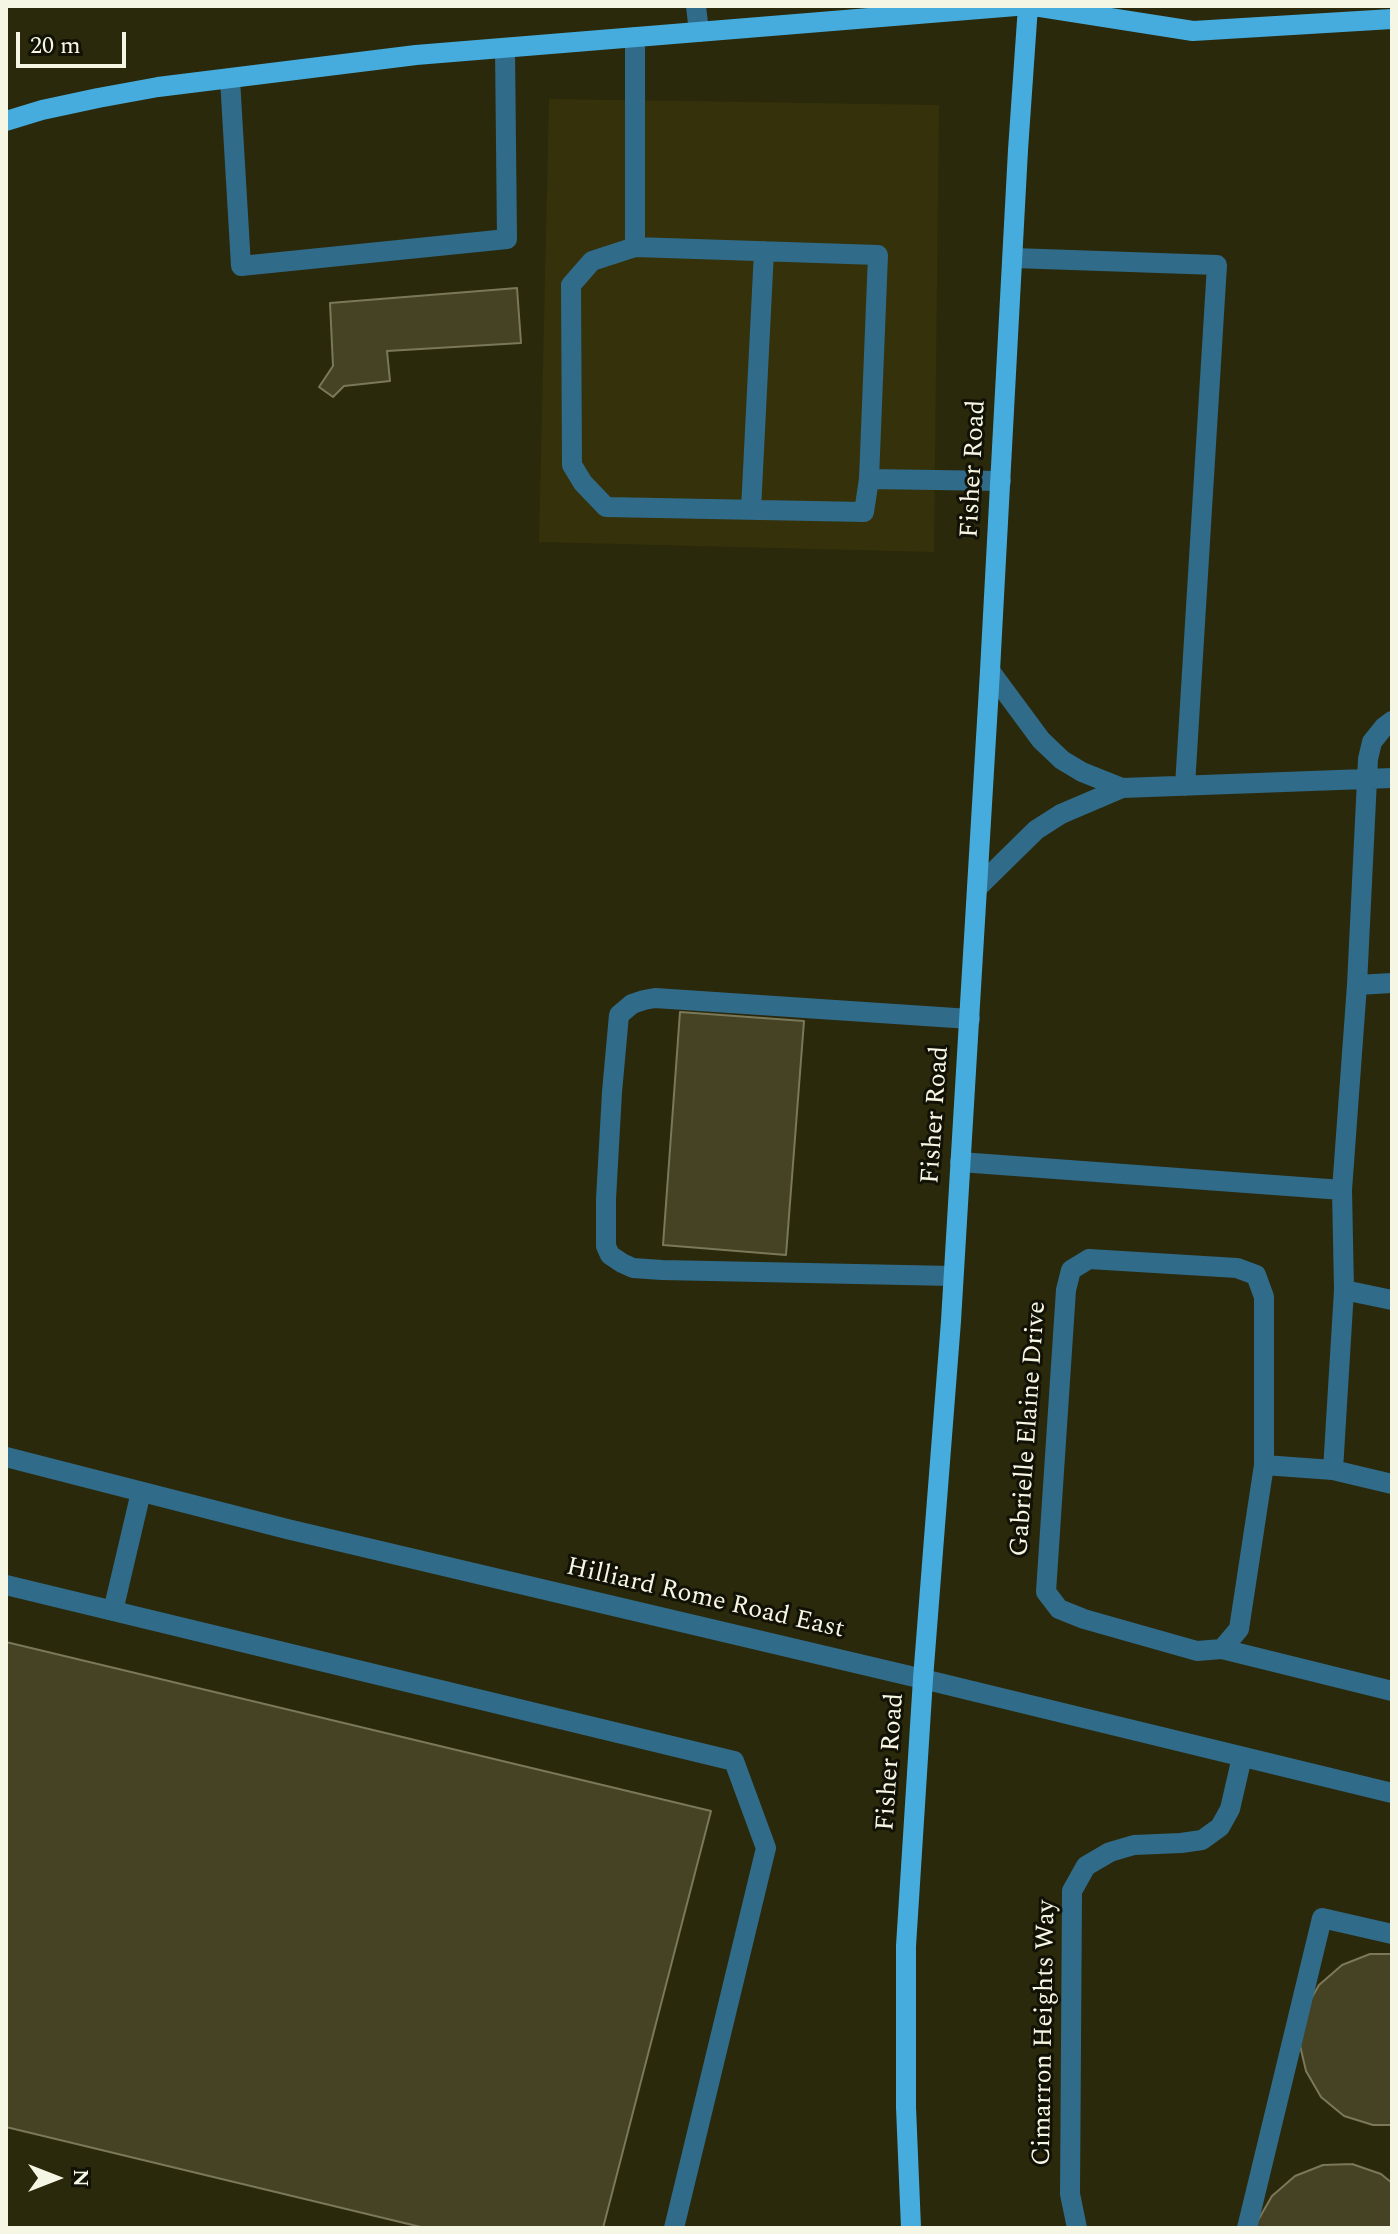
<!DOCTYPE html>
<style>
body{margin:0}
#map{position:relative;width:1398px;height:2234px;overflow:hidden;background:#2b290b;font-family:Spectral,serif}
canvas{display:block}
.frame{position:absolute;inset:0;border:8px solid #f6f6e4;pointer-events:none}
.north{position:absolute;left:16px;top:2138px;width:80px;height:80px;-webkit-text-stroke:6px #121106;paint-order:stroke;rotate:90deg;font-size:22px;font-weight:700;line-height:32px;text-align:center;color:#f6f6e4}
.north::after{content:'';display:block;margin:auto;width:28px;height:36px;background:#f6f6e4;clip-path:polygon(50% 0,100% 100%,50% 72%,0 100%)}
.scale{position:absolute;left:16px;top:32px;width:110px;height:36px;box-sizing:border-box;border:4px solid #f6f6e4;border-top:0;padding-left:10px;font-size:24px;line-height:28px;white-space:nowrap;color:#f6f6e4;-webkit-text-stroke:6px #121106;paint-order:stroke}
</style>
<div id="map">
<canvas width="1398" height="2234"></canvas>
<div class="frame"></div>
<div class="north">N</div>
<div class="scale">20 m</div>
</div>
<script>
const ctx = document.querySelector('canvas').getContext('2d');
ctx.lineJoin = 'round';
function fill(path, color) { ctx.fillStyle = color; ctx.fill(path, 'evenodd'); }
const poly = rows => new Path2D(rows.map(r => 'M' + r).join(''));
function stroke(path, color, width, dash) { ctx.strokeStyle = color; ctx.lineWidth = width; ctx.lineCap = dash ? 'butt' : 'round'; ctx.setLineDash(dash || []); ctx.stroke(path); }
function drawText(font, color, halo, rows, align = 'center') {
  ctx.font = font + ' Spectral,serif'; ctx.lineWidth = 6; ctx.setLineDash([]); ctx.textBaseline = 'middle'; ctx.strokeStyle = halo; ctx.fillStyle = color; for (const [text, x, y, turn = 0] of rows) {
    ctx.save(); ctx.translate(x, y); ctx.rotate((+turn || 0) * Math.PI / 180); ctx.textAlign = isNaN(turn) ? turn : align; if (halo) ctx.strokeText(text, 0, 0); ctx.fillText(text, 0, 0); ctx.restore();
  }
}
fill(poly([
 [549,99,939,105,934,552,539,542]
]), '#35310a');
const building = poly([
 [517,288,521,343,387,351,390,381,344,386,333,397,319,387,333,366,330,303,517,288],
 [680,1012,804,1021,786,1255,663,1245,680,1012],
 [6,1642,711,1811,603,2228,425,2228,6,2127,6,1642],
 [1370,1954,1392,1954,1392,2125,1373,2125,1344,2116,1321,2097,1306,2071,1299,2041,1304,2011,1319,1985,1342,1965,1370,1954],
 [1352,2164,1381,2174,1392,2183,1392,2228,1256,2228,1257,2222,1272,2196,1295,2176,1323,2165,1352,2164]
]);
fill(building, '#464325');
stroke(building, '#7a7858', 2);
stroke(poly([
 [696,6,699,32],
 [635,37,635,247,878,255,869,479,1001,481],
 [230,79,241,266,507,239,505,48],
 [635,247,592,261,571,285,572,465,583,483,606,507,864,512,869,479],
 [1013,258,1217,265,1185,786],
 [751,510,764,251],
 [990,671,1041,740,1062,760,1082,772,1122,788],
 [977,888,1036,830,1061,814,1122,788,1392,778],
 [1392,983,1357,985,1342,1190,1344,1290,1333,1470,1392,1484],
 [1357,985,1368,759,1372,742,1384,727,1392,721],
 [960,1162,1342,1190],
 [953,1276,662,1270,633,1268,622,1263,610,1255,606,1246,606,1199,612,1092,619,1015,632,1004,644,1000,655,998,970,1019],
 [1344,1290,1392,1300],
 [6,1457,287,1529,923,1679,1392,1793],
 [1264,1465,1264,1297,1256,1275,1237,1268,1089,1259,1071,1270,1066,1290,1046,1592,1059,1609,1084,1619,1197,1651,1222,1649,1239,1629,1264,1465,1333,1470],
 [6,1585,734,1761,766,1848,674,2228],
 [113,1611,141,1492],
 [1222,1649,1392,1691],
 [1077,2228,1070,2194,1072,1891,1086,1866,1110,1852,1134,1845,1181,1843,1202,1840,1220,1827,1230,1809,1242,1757],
 [1247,2228,1322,1918,1392,1934]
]), '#306b8a', 20);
stroke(poly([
 [1034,6,1193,31,1392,19],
 [6,121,42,110,98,98,158,87,416,55,1016,6],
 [911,2228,906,2107,906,1946,923,1679,951,1321,990,671,1018,150,1028,6]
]), '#46acde', 20);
drawText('26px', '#f6f6e4', '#121106', [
 ["Fisher Road",975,469,-87],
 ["Fisher Road",937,1115,-86],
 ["Gabrielle Elaine Drive",1030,1429,-86],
 ["Hilliard Rome Road East",705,1600,13],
 ["Fisher Road",892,1762,-86],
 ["Cimarron Heights Way",1046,2033,-89]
]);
</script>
